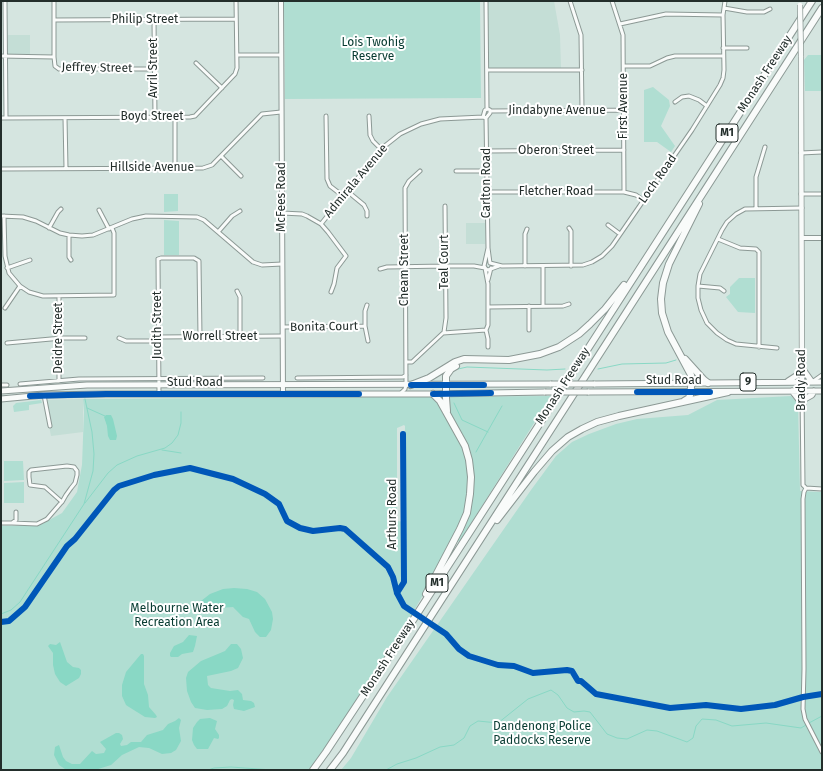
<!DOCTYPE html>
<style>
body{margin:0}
#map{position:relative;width:823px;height:771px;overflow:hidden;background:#d5e5e0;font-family:"Fira Sans",sans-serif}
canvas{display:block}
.frame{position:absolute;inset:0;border:2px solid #232e2b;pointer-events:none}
</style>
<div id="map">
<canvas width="823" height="771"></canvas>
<div class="frame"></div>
</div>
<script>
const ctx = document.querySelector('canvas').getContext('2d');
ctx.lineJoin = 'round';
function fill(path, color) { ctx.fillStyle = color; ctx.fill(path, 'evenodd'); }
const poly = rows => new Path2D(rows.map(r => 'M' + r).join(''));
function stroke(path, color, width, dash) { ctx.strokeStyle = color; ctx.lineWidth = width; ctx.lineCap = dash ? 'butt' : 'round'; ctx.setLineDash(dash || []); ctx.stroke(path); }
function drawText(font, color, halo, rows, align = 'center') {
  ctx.font = font + ' "Fira Sans",sans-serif'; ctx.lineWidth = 4; ctx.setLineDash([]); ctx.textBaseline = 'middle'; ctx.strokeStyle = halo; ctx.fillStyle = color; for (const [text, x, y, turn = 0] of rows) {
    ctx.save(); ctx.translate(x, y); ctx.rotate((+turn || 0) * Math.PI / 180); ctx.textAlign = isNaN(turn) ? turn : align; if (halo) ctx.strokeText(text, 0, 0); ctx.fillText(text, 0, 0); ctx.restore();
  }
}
fill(poly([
 [488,1,554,1,560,35,561,68,489,70],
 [8,35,30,35,30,55,8,54],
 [466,223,485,223,485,244,466,244],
 [83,399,83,432,51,436,44,400]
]), '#c4ded6');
fill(poly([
 [284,1,480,1,481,98,285,99],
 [808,55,822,55,822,91,805,91,804,60],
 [653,87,669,100,670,106,661,126,675,146,671,152,657,142,644,142,644,90],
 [164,194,178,194,178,211,164,212],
 [164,220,179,221,179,255,164,255],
 [739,278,755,278,755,313,738,312,726,297,730,294,730,287],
 [551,396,460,541,449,544,423,595,405,626,336,732,309,770,1,770,1,526,40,525,62,513,77,492,82,465,84,412,83,399],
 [404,425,405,426,404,522,397,521,397,428],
 [791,396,798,404,800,491,822,492,822,770,341,770,351,758,387,697,531,490,556,456,572,442,589,434,616,424,637,419,688,415,717,400],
 [41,400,42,403,29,405,29,410,14,412,13,406,16,403],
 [4,461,23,461,24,480,4,481],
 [24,482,24,503,4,503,4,483]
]), '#b0ded2');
fill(poly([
 [106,415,111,415,113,419,117,436,116,440,110,440,108,436,107,426,104,417],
 [234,588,247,589,257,592,265,599,272,612,273,619,271,630,266,637,260,637,255,632,249,619,243,617,233,607,205,609,202,607,201,601,210,594,223,589],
 [189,635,197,636,195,646,193,652,182,654,178,657,171,657,170,656,170,653,174,646,183,642],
 [60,642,67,662,73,667,79,668,81,670,81,674,79,678,66,686,60,682,55,674,53,665,53,653,48,646,50,644,56,645],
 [231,644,237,644,241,649,243,658,238,668,231,671,207,676,208,685,211,688,230,691,238,690,242,694,243,700,251,701,254,703,255,707,244,711,234,709,233,705,234,700,232,699,230,700,227,706,222,709,207,710,195,708,191,702,187,691,186,678,188,672,201,661,225,651],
 [141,654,143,654,144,656,144,684,148,695,149,707,156,715,157,717,155,718,145,717,129,707,126,705,122,696,122,685,126,672],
 [179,718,181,720,179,728,181,741,176,750,171,753,162,754,149,748,139,747,122,755,111,765,95,770,65,769,59,765,54,755,55,747,59,745,63,757,66,761,72,764,80,764,92,751,96,754,104,753,106,749,100,742,116,733,119,733,122,735,123,739,120,744,121,746,127,745,131,742,141,742,147,735,163,730,168,724,175,721],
 [210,718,217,721,215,729,219,735,219,738,218,739,214,738,208,749,197,749,194,745,192,740,193,728,197,722,200,719]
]), '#89d8c5');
stroke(poly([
 [458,369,467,367,547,370,565,369],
 [598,369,622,364,666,363,676,360],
 [454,403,462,420,488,432],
 [87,408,105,416],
 [162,450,181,453],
 [476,452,502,406],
 [85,503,108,473,117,465,137,456,165,448,172,443,178,435,181,423,181,412],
 [1,614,11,610,20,602,84,504,93,471,94,454,92,432,85,399],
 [809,723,822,716],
 [208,770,214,768,231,767,272,770],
 [386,770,397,764,416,758,440,747,454,745,464,738,470,726,478,721,498,723,528,699,551,690,558,695,567,708,574,712,584,711,590,712,607,734,617,738,627,739,647,730,657,731,687,742,693,738,696,726,702,719,716,720,732,726,766,723,801,728,806,725]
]), '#89d8c5', 1);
const minor = poly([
 [5,1,6,118],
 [54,1,54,57],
 [486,1,487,109],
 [570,1,581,35,582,110],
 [612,1,623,35,624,192,636,195,643,200],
 [724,8,747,12,764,12,770,9],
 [54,20,236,19],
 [154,20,155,117],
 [620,24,666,14,723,15],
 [723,48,747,48],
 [237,55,281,55],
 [1,56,54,57,55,66,59,69,154,69],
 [196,63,222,88],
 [624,66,650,66,667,58,675,56,723,56],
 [487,70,582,70],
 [675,102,682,97,689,96,699,100,707,106],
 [491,111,623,110],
 [326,116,327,179,330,186,343,196],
 [369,116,370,135,373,141,381,149],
 [175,117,175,168],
 [1,118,190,117,195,116,235,74,237,68,236,1],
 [65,118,66,168],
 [486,118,488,248,484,266,486,269,488,270,499,266],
 [487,151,624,150],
 [801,153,822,152],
 [221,156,241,176],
 [1,169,203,168,212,165,262,114,281,112],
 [456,171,487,171],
 [347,191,364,205,367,211,367,216],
 [487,192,624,192],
 [801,194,822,194],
 [756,208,756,177,765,147],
 [99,210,109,229],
 [282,213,302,214,307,216,321,224,328,232,346,256,337,268,334,284,331,292],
 [1,216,23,217,36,221,60,233,69,235,82,236,93,235,132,219,146,216,197,217,204,220,253,262,262,265,282,264],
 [4,216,5,256,9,273,20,286,29,292,43,296,114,295,114,233,112,228],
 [321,224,381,149,400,134,421,124,440,119,483,117,486,118,490,113,490,110,488,109,485,110,483,117],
 [608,225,620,234],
 [49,228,58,212,61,209],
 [569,228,571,231,571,266],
 [218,232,232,216,240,211],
 [69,235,69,257,71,260],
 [718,239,740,248,756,249,759,252,759,347],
 [488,248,490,263,502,266,583,265,592,262,602,256,612,246,692,130,720,85,723,78,724,70,723,15,725,1],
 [158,259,159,394],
 [158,259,161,258,194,258,199,261,200,337],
 [525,266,525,234,527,229],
 [543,266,543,306],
 [7,268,30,260],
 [380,269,387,267,445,266,474,266,485,268,488,284,488,325,486,330,488,339,488,347],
 [488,280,491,268],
 [698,286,720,288,724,291],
 [237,291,240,297,240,337],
 [59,296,59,381],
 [367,305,365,311,365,326,368,341],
 [529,306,529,330],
 [488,307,563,306,569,304],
 [5,308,20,286],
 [283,327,365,326],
 [444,332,446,318,445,206],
 [158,337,282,336],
 [119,338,126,341,158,341],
 [7,343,62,338,85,338],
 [777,348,736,344,727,340,717,333,707,323,701,310,698,298,698,286,700,274,722,230,727,222,736,214,745,209,802,208],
 [406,362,412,362,443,333,486,330],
 [297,378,403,377,406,375],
 [812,382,822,375],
 [20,384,79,379,263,378],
 [1,385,7,385],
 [802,391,803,485,806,488,804,492,803,499,804,669,803,709,805,719,822,752],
 [400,394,405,389,406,385,405,188,409,181,420,171],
 [44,395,50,426],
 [806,488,822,489],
 [1,523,12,523,16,520,16,512],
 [12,523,37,524,47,519,60,504,62,502,66,495,71,488,75,483,77,475,77,471,74,467,67,466,31,470,29,472,29,477,30,485,45,487,62,502]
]);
const tertiary = poly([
 [281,1,283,394],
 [802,238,822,238]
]);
const secondary = poly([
 [801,56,802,391]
]);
const trunk = poly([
 [802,368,812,382],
 [788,381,802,372],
 [594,384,822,382],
 [1,391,87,385,551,384],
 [792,391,803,405],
 [588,392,822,391],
 [1,399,44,395,106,394,433,394,545,392],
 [803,400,812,395,814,391]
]);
const motorway = poly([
 [685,359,704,380,708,383],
 [411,385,429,378,455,362,464,359,509,360,540,354,559,347,579,334,590,324,605,309,624,285],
 [684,401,689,398,690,395,692,380,691,375,668,332,662,313,661,299,663,283,669,264,699,204],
 [447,411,446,398,446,376,451,369,456,366],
 [497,520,534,472,552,451,568,437,582,429,597,422,619,416,728,392],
 [426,594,460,529,467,513,470,494,471,477,469,460,465,446,440,401,433,394],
 [313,770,326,752,417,614,812,1],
 [330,770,343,753,822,8]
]);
stroke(minor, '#8c9995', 5);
stroke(tertiary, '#8c9995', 6);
stroke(secondary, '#8c9995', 6);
stroke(trunk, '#8c9995', 7);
stroke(motorway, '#8c9995', 8);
stroke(minor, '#f9fbfa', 3);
stroke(tertiary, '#f9fbfa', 4);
stroke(secondary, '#f9fbfa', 4.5);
stroke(trunk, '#f9fbfa', 5);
stroke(motorway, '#f9fbfa', 6);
const secondaryBridge = poly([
 [800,5,801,56]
]);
const trunkBridge = poly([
 [551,384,594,384],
 [545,392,588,392]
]);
stroke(secondaryBridge, '#8c9995', 6, []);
stroke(trunkBridge, '#8c9995', 7, []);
stroke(secondaryBridge, '#f9fbfa', 4.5);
stroke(trunkBridge, '#f9fbfa', 5);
stroke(poly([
 [411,385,484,385],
 [637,392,710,392],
 [433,394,491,393],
 [30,396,106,394,359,394],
 [397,593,404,582,403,434],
 [1,622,9,621,25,607,67,546,75,539,114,490,119,486,154,475,190,468,233,479,265,494,279,504,287,521,300,528,313,531,340,528,345,529,388,567,393,577,397,593,404,606,446,634,459,649,469,656,498,665,514,666,533,673,567,670,572,671,578,681,581,681,596,694,670,708,706,705,741,709,775,705,803,697,822,694]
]), '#0057b8', 6);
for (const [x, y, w] of [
 [727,133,22],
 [748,382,16],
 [437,583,22]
]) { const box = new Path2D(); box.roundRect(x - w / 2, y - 9, w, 18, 3); ctx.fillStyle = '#fff'; ctx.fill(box); stroke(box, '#232e2b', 1); }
drawText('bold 11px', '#232e2b', null, [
 ["M1",727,133],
 ["9",748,382],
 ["M1",437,583]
]);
drawText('12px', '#232e2b', '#fff', [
 ["Philip Street",145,20],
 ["Jeffrey Street",97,68,1],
 ["Avril Street",154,68,-90],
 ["Monash Freeway",765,74,-57],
 ["First Avenue",624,106,-90],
 ["Jindabyne Avenue",557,111],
 ["Boyd Street",152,117],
 ["Oberon Street",556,151],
 ["Hillside Avenue",152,168],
 ["Loch Road",658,179,-55],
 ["Admirala Avenue",356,181,-50],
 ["Carlton Road",487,183,-90],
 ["Fletcher Road",556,192],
 ["McFees Road",282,197,-90],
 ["Teal Court",445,262,-90],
 ["Cheam Street",405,270,-90],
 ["Judith Street",158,325,-90],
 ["Bonita Court",324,327,-1],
 ["Worrell Street",220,337],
 ["Deidre Street",59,338,-90],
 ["Brady Road",802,380,-90],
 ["Stud Road",674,381],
 ["Stud Road",195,383],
 ["Monash Freeway",563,386,-57],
 ["Arthurs Road",393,514,-90],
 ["Monash Freeway",388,658,-57]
]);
drawText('12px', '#073b31', '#fff', [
 ["Lois Twohig",373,43],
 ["Reserve",373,57],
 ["Melbourne Water",177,609],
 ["Recreation Area",177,623],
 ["Dandenong Police",542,727],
 ["Paddocks Reserve",542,741]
]);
</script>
